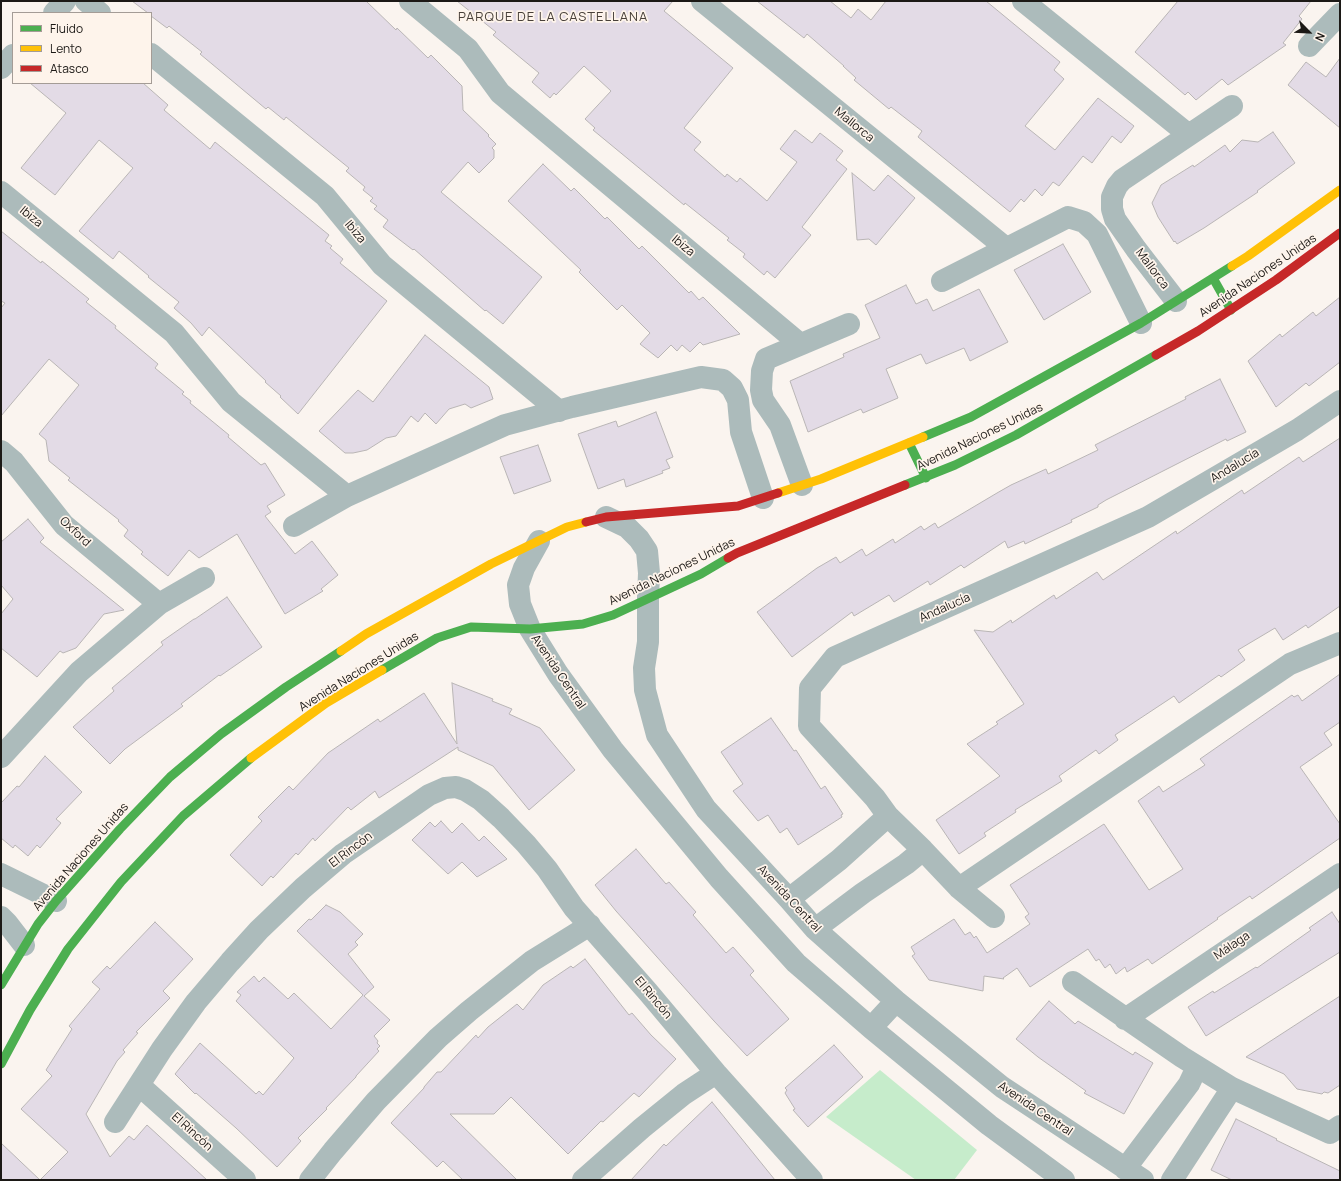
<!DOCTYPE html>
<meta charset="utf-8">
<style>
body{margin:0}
#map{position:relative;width:1341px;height:1181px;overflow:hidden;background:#faf4ef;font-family:Manrope,sans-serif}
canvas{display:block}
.frame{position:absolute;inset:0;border:2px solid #1c1916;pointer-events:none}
.legend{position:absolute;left:12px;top:12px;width:140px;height:72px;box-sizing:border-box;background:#fef4eb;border:1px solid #a49c96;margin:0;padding:5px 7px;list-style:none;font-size:12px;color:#1c1916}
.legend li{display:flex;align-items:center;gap:8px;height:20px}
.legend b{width:20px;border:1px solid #a49c96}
.north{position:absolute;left:1289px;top:12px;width:40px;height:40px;-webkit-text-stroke:3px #fef4eb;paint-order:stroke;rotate:114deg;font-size:11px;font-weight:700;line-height:16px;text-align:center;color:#1c1916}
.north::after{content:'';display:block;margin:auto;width:14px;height:18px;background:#1c1916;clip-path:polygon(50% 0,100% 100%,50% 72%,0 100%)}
</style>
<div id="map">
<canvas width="1341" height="1181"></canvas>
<div class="frame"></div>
<ul class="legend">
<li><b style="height:5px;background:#4caf50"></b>Fluido</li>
<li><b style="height:5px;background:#ffc107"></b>Lento</li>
<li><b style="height:5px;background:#c62828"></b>Atasco</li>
</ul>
<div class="north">N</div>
</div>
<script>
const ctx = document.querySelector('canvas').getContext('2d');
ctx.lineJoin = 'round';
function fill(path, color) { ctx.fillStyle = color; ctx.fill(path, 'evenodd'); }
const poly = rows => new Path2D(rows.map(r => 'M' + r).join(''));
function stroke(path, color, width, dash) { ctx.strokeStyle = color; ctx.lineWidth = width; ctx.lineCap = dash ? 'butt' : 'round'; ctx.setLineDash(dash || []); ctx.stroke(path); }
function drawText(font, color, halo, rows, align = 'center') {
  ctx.font = font + ' Manrope,sans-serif'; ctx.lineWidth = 3.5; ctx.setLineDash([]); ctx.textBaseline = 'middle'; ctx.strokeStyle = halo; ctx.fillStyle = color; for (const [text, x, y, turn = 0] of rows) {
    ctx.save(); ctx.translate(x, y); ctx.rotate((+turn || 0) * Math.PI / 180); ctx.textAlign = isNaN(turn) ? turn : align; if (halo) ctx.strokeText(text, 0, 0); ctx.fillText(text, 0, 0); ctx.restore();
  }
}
fill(poly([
 [880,1070,977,1150,954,1180,916,1180,826,1117]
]), '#c6eccb');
const building = poly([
 [132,1,366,1,396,30,397,28,428,58,431,55,462,86,463,110,489,135,488,136,496,144,492,148,494,150,494,158,479,173,468,162,441,192,542,277,503,324,486,310,485,311,414,249,413,250,383,227,388,220,374,209,377,206,370,201,373,198,363,190,365,187,346,171,349,168,286,117,284,120,268,107,266,109,200,54,202,52,169,26,167,28,151,16,151,13,148,13,132,1],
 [457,1,673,1,664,11,733,68,684,128,701,142,694,150,725,177,727,174,737,182,740,178,767,201,797,162,780,149,795,130,812,143,820,133,843,151,836,160,847,169,802,227,811,235,775,278,767,271,764,275,743,257,745,254,727,240,729,238,685,203,684,205,593,130,595,128,585,119,611,91,584,66,556,95,554,93,550,98,532,82,539,73,493,35,496,32,457,1],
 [757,1,830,1,851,18,858,9,871,20,886,1,986,1,1060,62,1054,70,1064,79,1025,126,1055,150,1098,98,1134,126,1121,143,1112,136,1092,163,1083,156,1059,186,1053,182,1042,196,1035,189,1024,202,1021,199,1010,212,918,137,922,131,891,107,889,109,854,80,856,78,843,66,844,66,807,34,804,38,757,1],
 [1178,1,1311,1,1299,16,1302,19,1283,43,1286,45,1228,85,1222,79,1196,100,1188,92,1185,95,1135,52,1178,1],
 [1340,58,1340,128,1288,85,1306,62,1326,77,1340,58],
 [30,83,143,83,168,105,164,110,210,149,215,142,329,235,325,241,332,246,330,248,343,259,340,263,387,301,298,414,280,397,281,396,265,382,266,381,209,327,202,336,191,323,174,308,179,302,148,277,149,276,119,251,113,259,79,231,133,168,99,140,55,195,21,168,66,113,30,83],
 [1273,132,1295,163,1257,191,1258,192,1204,228,1177,244,1175,241,1174,242,1158,217,1152,203,1161,185,1193,165,1194,167,1225,145,1230,152,1242,140,1258,142,1273,132],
 [543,164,571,191,574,188,605,219,607,217,639,249,642,246,689,293,691,291,699,300,703,297,740,334,703,345,700,342,690,352,682,345,677,351,671,345,658,358,640,344,650,333,622,305,617,310,579,272,581,270,508,201,543,164],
 [852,173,874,191,888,175,915,198,876,245,869,239,857,240,852,173],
 [1,231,41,263,42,261,89,299,86,302,116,326,115,328,158,364,155,368,184,392,182,394,191,401,190,403,229,435,228,437,261,465,265,463,285,495,267,506,271,512,265,516,295,554,312,541,338,575,321,589,323,591,285,614,237,534,199,558,189,550,168,576,141,554,143,552,124,536,128,530,118,521,119,520,68,480,70,478,49,461,46,440,39,434,79,385,49,359,1,416,1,308,5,303,1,301,1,231],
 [1063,244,1091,292,1044,320,1014,270,1063,244],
 [906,285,916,304,927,299,933,311,979,289,1008,342,970,361,964,348,926,364,921,354,886,369,898,398,863,413,861,409,808,432,790,381,844,357,843,354,880,338,865,305,906,285],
 [1340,297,1340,362,1309,386,1306,383,1276,407,1248,361,1280,334,1282,337,1313,312,1316,316,1340,297],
 [425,335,489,387,493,399,471,408,465,404,449,409,436,424,425,413,418,422,411,416,396,436,386,438,367,450,353,453,345,453,319,431,358,390,373,402,425,335],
 [1220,379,1246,432,1227,441,1226,439,1106,500,1098,505,1098,507,1071,520,1072,522,1025,544,1024,541,1008,548,1005,541,964,568,961,565,930,585,928,581,894,602,889,595,854,616,852,612,792,657,757,612,817,568,836,557,840,563,862,549,866,556,893,539,895,543,921,526,924,530,935,523,938,528,997,493,1011,485,1046,469,1048,474,1098,450,1095,445,1186,399,1185,397,1220,379],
 [656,412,673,457,666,460,670,468,662,471,663,473,626,487,624,479,598,489,578,434,616,421,618,427,656,412],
 [1340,438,1340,606,1308,628,1306,625,1283,640,1275,628,1238,650,1245,660,1221,677,1219,675,1179,703,1174,696,1115,735,1118,740,1099,754,1096,750,1059,776,1062,781,1015,810,1016,812,984,833,986,836,959,854,936,820,1000,776,967,744,998,724,996,722,1024,704,974,630,993,632,1011,620,1012,623,1054,595,1056,599,1097,572,1103,580,1176,531,1177,534,1242,490,1244,494,1299,457,1303,462,1340,438],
 [538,445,551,481,514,494,500,457,538,445],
 [28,519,44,538,40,542,124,610,104,614,76,648,63,653,60,651,37,677,1,648,1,614,13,599,1,585,1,542,28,519],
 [227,597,262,647,220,676,219,675,181,704,183,706,125,749,110,764,73,727,114,691,112,688,163,645,161,642,194,619,195,619,227,597],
 [1340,674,1340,722,1324,733,1332,745,1300,767,1340,824,1340,838,1252,899,1250,896,1217,918,1218,919,1152,964,1148,959,1127,972,1125,967,1116,974,1110,964,1105,968,1099,959,1096,961,1088,949,1030,987,1017,968,1003,978,1004,979,984,976,983,991,929,980,912,956,915,954,911,947,954,919,965,935,970,932,974,938,976,936,987,953,1030,924,1025,917,1029,914,1010,885,1104,824,1149,890,1183,869,1138,801,1159,786,1163,792,1205,765,1200,759,1292,695,1294,697,1298,695,1302,701,1340,674],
 [452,683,493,699,492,701,512,709,509,714,540,728,575,770,529,810,493,766,458,750,458,747,379,798,375,791,351,810,348,807,315,841,313,838,298,855,296,853,273,878,271,876,262,886,230,855,262,821,258,817,289,786,293,790,328,753,378,719,380,722,424,693,457,744,452,683],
 [771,718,794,751,796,750,821,789,825,786,843,814,841,815,842,817,798,845,787,828,780,833,768,815,758,821,733,791,743,784,721,752,771,718],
 [45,756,82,792,56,819,61,823,40,848,37,845,28,856,15,845,13,848,1,838,1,803,17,786,19,787,45,756],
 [441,821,452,833,462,823,479,841,484,836,507,859,477,877,462,862,448,874,412,840,430,822,435,827,441,821],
 [636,849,666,884,669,882,696,912,693,915,726,953,733,947,754,971,750,975,789,1019,747,1056,714,1021,616,911,595,885,636,849],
 [326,905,340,912,363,934,355,942,358,945,348,954,374,987,364,996,390,1020,374,1036,378,1041,377,1043,380,1046,377,1049,379,1051,356,1076,356,1077,326,1108,327,1109,298,1138,301,1141,277,1167,236,1128,196,1093,195,1094,175,1074,200,1043,256,1094,259,1091,263,1095,294,1058,236,1001,241,995,237,992,254,976,259,982,264,977,288,999,294,993,331,1029,363,995,297,931,309,919,311,920,326,905],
 [1332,912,1340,924,1340,952,1206,1036,1188,1007,1213,991,1214,993,1256,967,1257,968,1311,930,1309,928,1332,912],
 [155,922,193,959,163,991,170,998,136,1032,138,1033,123,1050,125,1052,117,1061,86,1114,110,1157,129,1136,134,1140,147,1125,207,1180,1,1180,1,1143,40,1180,68,1152,21,1109,52,1076,46,1070,72,1029,69,1026,100,989,92,982,107,966,110,969,155,922],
 [585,959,629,1015,632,1013,651,1035,676,1059,639,1097,634,1093,603,1122,601,1121,568,1154,511,1097,494,1114,450,1114,517,1180,463,1180,443,1161,437,1167,391,1123,424,1088,424,1087,437,1072,441,1072,476,1035,478,1038,488,1027,517,1004,523,1010,543,985,571,966,573,968,585,959],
 [1340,996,1340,1085,1328,1093,1324,1092,1322,1094,1297,1089,1284,1074,1246,1057,1340,996],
 [1049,1001,1075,1024,1078,1021,1133,1055,1135,1052,1153,1063,1124,1114,1084,1093,1086,1091,1038,1057,1016,1039,1049,1001],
 [834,1045,863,1077,808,1127,793,1110,795,1109,785,1093,787,1090,785,1088,834,1045],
 [712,1102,775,1180,631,1180,664,1144,666,1146,712,1102],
 [1236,1119,1277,1139,1276,1140,1340,1171,1340,1180,1232,1180,1211,1170,1236,1119]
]);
fill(building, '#e3dbe6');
stroke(building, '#b9b5b5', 1);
stroke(poly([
 [86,1,100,13],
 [410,1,468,49,500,93,800,344],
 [702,1,1006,248],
 [1023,1,1189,135],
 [54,13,65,1],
 [1309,46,1340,14],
 [151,54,325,196,382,265,559,411],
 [1,68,13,55],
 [1,192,174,333,231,402,347,496],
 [942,281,1068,217,1084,222,1097,234,1141,323],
 [1176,301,1136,249,1115,219,1112,209,1112,197,1117,186,1122,180,1232,106],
 [1,451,14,462,64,525,159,604],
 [802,485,780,425,763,400,761,390,762,371,766,359,849,324],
 [606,517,627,527,639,539,647,551,649,573,648,598,648,642,644,668,645,690,657,735,706,809,789,899,815,929,896,1001,1002,1087,1143,1180],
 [294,526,347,496,505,425,572,407,701,377,723,380,732,388,738,400,741,432,763,498],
 [539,541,524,568,518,585,520,604,530,629,558,674,613,750,719,878,796,963,871,1028,989,1125,1064,1180],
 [1,757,79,672,159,604,204,578],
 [1,874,56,901],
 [959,888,1290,664,1340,643],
 [789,899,839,860,888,816],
 [1,917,7,923,24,945],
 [994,917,959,888,923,850,888,816,875,798,809,726,810,688,835,657,1148,517,1297,430,1340,401],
 [815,929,863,893,906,864,923,850],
 [1073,982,1182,1057,1232,1088,1330,1133,1340,1126],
 [1125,1019,1340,874],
 [871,1028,896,1001],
 [139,1085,245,1180],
 [115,1122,162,1049,196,1002,230,962,259,930,303,888,343,854,429,795,445,788,456,787,465,790,481,800,501,818,526,844,547,869,574,908,648,992,716,1073,812,1180],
 [1125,1169,1189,1084,1197,1067],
 [310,1180,333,1151,376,1101,438,1038,469,1011,532,961,590,925],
 [583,1180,642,1128,684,1094,716,1073],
 [1172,1180,1232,1088]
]), '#acbbbb', 22);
stroke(poly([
 [1213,278,1231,310],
 [923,437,971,417,1141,323,1232,266],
 [909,443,926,478],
 [905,485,955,465,1016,435,1156,355],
 [382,670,437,638,471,627,530,629,583,624,613,615,701,574,728,558],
 [1,985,38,924,56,901,120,829,170,777,221,734,286,687,341,651],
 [1,1064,30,1010,68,949,121,882,183,816,251,758]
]), '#4caf50', 9);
stroke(poly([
 [1232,266,1248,256,1340,190],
 [778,493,821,479,923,437],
 [341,651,366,634,491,564,567,527,586,522],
 [251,758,326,703,382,670]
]), '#ffc107', 9);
stroke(poly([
 [1156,355,1198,331,1276,280,1340,233],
 [586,522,606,517,738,506,778,493],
 [728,558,737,553,905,485]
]), '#c62828', 9);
drawText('12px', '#1c1916', '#fef4eb', [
 ["Mallorca",854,125,39],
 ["Ibiza",31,217,39],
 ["Ibiza",355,232,50],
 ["Ibiza",683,246,40],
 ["Mallorca",1152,269,53],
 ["Avenida Naciones Unidas",1258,276,-34],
 ["Avenida Naciones Unidas",980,437,-26],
 ["Andalucía",1235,466,-31],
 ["Oxford",75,532,43],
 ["Avenida Naciones Unidas",672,572,-26],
 ["Andalucía",945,608,-24],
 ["Avenida Naciones Unidas",359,672,-32],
 ["Avenida Central",558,672,56],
 ["El Rincón",351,850,-37],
 ["Avenida Naciones Unidas",81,857,-49],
 ["Avenida Central",789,899,47],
 ["Málaga",1232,946,-34],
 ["El Rincón",653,998,50],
 ["Avenida Central",1035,1109,34],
 ["El Rincón",192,1132,42]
]);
ctx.letterSpacing = '1px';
drawText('13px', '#484039', '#fef4eb', [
 ["PARQUE DE LA CASTELLANA",553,17]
]);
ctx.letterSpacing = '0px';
</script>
